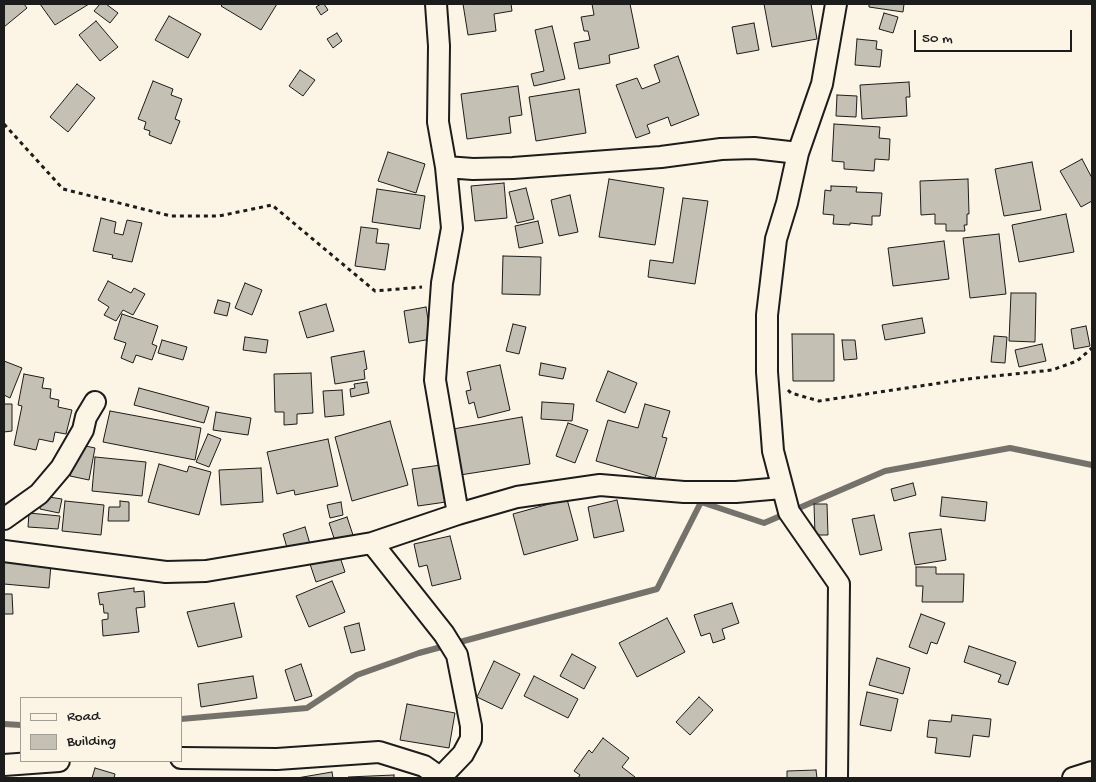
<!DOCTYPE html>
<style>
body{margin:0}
#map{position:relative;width:1096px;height:782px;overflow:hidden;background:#fcf5e5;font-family:"Gochi Hand",sans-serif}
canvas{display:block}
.frame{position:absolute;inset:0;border:5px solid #1c1c1c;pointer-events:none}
.legend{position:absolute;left:20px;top:697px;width:162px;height:65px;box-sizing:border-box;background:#fcf5e5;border:1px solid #a29e95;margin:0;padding:6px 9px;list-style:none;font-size:15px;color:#1c1c1c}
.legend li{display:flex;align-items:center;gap:10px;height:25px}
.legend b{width:25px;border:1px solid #a29e95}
.scale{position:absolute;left:914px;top:30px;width:158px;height:22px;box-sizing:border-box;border:2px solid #1c1c1c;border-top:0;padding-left:6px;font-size:15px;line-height:18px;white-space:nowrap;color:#1c1c1c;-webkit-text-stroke:4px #fcf5e5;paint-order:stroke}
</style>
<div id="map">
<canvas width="1096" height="782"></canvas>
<div class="frame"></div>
<ul class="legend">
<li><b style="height:6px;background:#fcf5e5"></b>Road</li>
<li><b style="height:14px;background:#c4c0b3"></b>Building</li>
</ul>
<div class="scale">50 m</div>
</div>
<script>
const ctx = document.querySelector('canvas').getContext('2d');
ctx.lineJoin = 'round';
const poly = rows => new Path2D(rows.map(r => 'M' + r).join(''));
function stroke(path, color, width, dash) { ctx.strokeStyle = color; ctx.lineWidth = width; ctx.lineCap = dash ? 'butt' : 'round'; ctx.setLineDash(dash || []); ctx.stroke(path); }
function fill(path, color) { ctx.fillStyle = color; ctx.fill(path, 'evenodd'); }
stroke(poly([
 [181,719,307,708,357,675,419,653,657,589,701,502,764,523,885,471,1010,448,1092,465],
 [4,724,21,725]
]), '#75726c', 6);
const building = poly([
 [4,4,24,4,27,8,4,27,4,4],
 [40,4,89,4,55,25,40,4],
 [100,4,106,4,118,13,110,23,94,11,100,4],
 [223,4,277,4,261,30,221,6,223,4],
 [321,4,324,4,328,10,321,15,316,7,321,4],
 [463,4,511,4,512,11,494,14,496,31,468,35,463,4],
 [592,4,630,4,639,48,609,55,610,63,579,69,574,43,590,40,588,31,584,31,581,17,594,15,592,4],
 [764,4,811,4,817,39,772,47,764,4],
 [869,4,904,4,903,12,869,7,869,4],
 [884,13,898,17,893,33,879,29,884,13],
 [169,16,201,34,188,58,155,40,169,16],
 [96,21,118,47,100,61,79,35,96,21],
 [754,23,759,50,737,54,732,27,754,23],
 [552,26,565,79,534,86,531,74,544,71,535,30,552,26],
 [337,33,342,41,333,48,327,39,337,33],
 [857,39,877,41,876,49,882,50,880,67,855,65,857,39],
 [678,56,699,115,671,126,668,117,647,125,650,133,636,138,616,85,637,78,642,89,660,82,654,65,678,56],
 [300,70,315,80,303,96,289,86,300,70],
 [153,81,173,89,171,95,182,99,175,119,180,121,171,144,149,135,150,131,144,129,146,122,138,119,153,81],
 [909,82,910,97,906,97,907,116,862,119,860,85,909,82],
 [77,84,95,98,68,132,50,117,77,84],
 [518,86,522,115,509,117,511,133,467,139,461,94,518,86],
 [579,89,586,133,536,141,529,97,579,89],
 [837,95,857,96,856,117,836,116,837,95],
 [834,124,880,127,879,138,890,139,889,160,875,159,874,171,844,169,844,162,832,161,834,124],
 [388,152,425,164,416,193,378,181,388,152],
 [1082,159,1092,178,1092,201,1081,207,1060,171,1082,159],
 [1032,162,1041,210,1004,216,995,169,1032,162],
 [609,179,664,188,655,245,599,237,609,179],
 [968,179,969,214,967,214,967,225,964,225,965,231,946,231,946,224,935,224,935,214,921,215,920,181,968,179],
 [504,183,507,218,475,221,471,186,504,183],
 [831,186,857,187,856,192,882,193,880,216,872,216,872,225,850,223,850,225,833,224,834,215,823,214,825,190,831,191,831,186],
 [526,188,534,219,517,223,509,192,526,188],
 [377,189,425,196,420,229,372,222,377,189],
 [570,195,578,232,559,236,551,200,570,195],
 [683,198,708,201,695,284,648,277,650,260,673,263,683,198],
 [1066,214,1074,252,1019,262,1012,225,1066,214],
 [101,218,116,222,114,233,123,235,127,220,142,223,132,262,112,258,113,255,93,251,101,218],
 [538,221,543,243,519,248,515,226,538,221],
 [361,227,378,229,376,243,389,244,385,270,355,266,361,227],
 [999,234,1006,294,970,298,963,238,999,234],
 [944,241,949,279,893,286,888,248,944,241],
 [503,256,541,257,540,295,502,294,503,256],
 [108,281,131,293,134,288,145,294,133,315,123,310,116,321,104,315,109,307,98,300,108,281],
 [245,283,262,290,252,315,235,308,245,283],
 [1011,293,1036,293,1035,342,1009,341,1011,293],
 [218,300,230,303,227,316,214,313,218,300],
 [326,304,334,331,307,338,299,312,326,304],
 [426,307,431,339,409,343,404,311,426,307],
 [122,314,158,326,152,344,157,346,152,360,136,355,133,363,121,358,126,343,114,339,122,314],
 [922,318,925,333,885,340,882,325,922,318],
 [513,324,526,327,519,354,506,351,513,324],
 [1086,326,1090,346,1074,349,1071,329,1086,326],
 [792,334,834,334,834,381,793,381,792,334],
 [994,336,1007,337,1005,363,991,362,994,336],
 [245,337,268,340,266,353,243,350,245,337],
 [162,340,187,347,183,360,158,353,162,340],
 [842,340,855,340,857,359,844,360,842,340],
 [1042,344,1046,361,1019,367,1015,350,1042,344],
 [364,351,367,369,364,370,365,379,335,384,331,357,364,351],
 [4,361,22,368,10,398,4,395,4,361],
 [541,363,566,368,563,379,539,375,541,363],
 [500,365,510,410,478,418,474,402,469,404,466,391,471,390,467,372,500,365],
 [608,371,637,383,625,413,596,401,608,371],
 [311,373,313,413,297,414,297,424,284,425,284,412,275,412,274,374,311,373],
 [24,374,44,378,42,388,51,389,50,398,59,400,58,407,72,410,66,434,55,432,53,442,39,439,36,450,14,445,22,406,18,405,24,374],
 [367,382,369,393,351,397,350,389,355,388,354,384,367,382],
 [139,388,209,407,204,423,134,405,139,388],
 [342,390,344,415,325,417,323,391,342,390],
 [542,402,574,404,572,421,541,419,542,402],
 [4,404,12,404,12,431,4,432,4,404],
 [645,404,670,411,662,437,667,438,655,478,596,461,608,420,638,428,645,404],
 [110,411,201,428,195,460,103,442,110,411],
 [216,412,251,418,248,435,213,430,216,412],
 [522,417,530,464,460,475,453,429,522,417],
 [390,421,408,485,352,501,335,437,390,421],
 [568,423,588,430,575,463,556,456,568,423],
 [208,434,221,439,209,467,196,462,208,434],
 [328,439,338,486,295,495,294,490,277,494,267,452,328,439],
 [76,444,95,448,89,480,70,476,76,444],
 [95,457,146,462,142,496,92,491,95,457],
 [159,464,187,472,189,466,211,472,199,515,148,502,159,464],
 [441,465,446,502,418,506,412,469,441,465],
 [261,468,263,502,221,505,219,470,261,468],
 [913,483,916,495,894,501,891,489,913,483],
 [42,496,62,499,59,513,40,509,42,496],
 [942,497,987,502,985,521,940,516,942,497],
 [567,499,578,540,524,555,513,514,567,499],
 [617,500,624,531,594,538,588,507,617,500],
 [65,501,104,505,101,535,62,531,65,501],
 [120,501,129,502,129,521,108,521,109,507,120,507,120,501],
 [341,502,343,515,330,518,327,505,341,502],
 [814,504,827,504,828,535,815,535,814,504],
 [29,513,60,516,58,529,28,527,29,513],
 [874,515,882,550,860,555,852,519,874,515],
 [347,517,353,535,335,541,329,523,347,517],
 [305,527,310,544,288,551,283,534,305,527],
 [941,529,946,560,915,565,909,533,941,529],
 [450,536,461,579,432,586,427,565,419,567,414,544,450,536],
 [338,551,345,572,316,582,309,561,338,551],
 [4,560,51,564,49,588,4,584,4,560],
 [916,567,936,567,936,574,964,574,963,602,922,602,923,586,916,586,916,567],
 [332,581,345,612,309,627,296,596,332,581],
 [134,588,134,592,144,591,145,607,136,608,139,632,103,636,102,620,108,619,108,613,104,613,103,604,100,605,98,593,134,588],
 [4,594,12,594,13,614,4,614,4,594],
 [234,603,242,637,198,647,187,612,234,603],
 [732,603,739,623,722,629,725,639,713,643,710,633,701,636,694,615,732,603],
 [921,614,945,623,937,644,931,642,927,654,909,647,921,614],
 [667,618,685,652,637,677,619,643,667,618],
 [359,623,365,650,351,653,344,627,359,623],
 [969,646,1016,662,1008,685,998,682,1001,675,964,662,969,646],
 [572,654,596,667,584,689,560,676,572,654],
 [877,658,910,668,903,694,869,685,877,658],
 [494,661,520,674,502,709,477,697,494,661],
 [301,664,312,696,295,701,285,670,301,664],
 [253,676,257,698,201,707,198,684,253,676],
 [534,676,578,699,568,718,524,696,534,676],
 [867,692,898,699,891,731,860,725,867,692],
 [699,697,713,710,690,735,676,722,699,697],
 [407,704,455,713,449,748,400,740,407,704],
 [952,715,991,719,989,737,973,735,970,757,935,753,937,738,927,737,929,720,951,722,952,715],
 [603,738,629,758,622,767,635,777,634,778,578,778,580,775,574,771,589,750,592,753,603,738],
 [95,768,115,774,114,778,92,778,95,768],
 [816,770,817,778,787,778,787,771,816,770],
 [332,772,333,778,297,778,332,772],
 [394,775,394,778,348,778,348,777,394,775]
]);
fill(building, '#c4c0b3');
stroke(building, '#1c1c1c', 1);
const minor = poly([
 [836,4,822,84,798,153,787,203,776,239,767,315,767,372,773,451,789,512,839,584,837,778],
 [446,167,473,169,513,168,661,157,721,149,754,148,798,153],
 [458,514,517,497,600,485,684,492,736,492,782,488],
 [4,519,39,494,61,468,83,430,86,417,95,402],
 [372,543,444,634,457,655,471,726,471,739,463,754,440,778],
 [4,551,166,572,206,571,372,543,458,514,435,380,442,283,452,228,446,167,438,122,439,46,436,4],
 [181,758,277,759,379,752,424,766,441,778],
 [4,765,59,761],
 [1073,778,1092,772]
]);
stroke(minor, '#1c1c1c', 24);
stroke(poly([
 [4,124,63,189,171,216,219,216,272,205,375,291,422,287],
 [788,390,791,393,819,401,967,379,1052,370,1077,361,1092,348]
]), '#1c1c1c', 3, [4, 4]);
stroke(minor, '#fcf5e5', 20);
</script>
